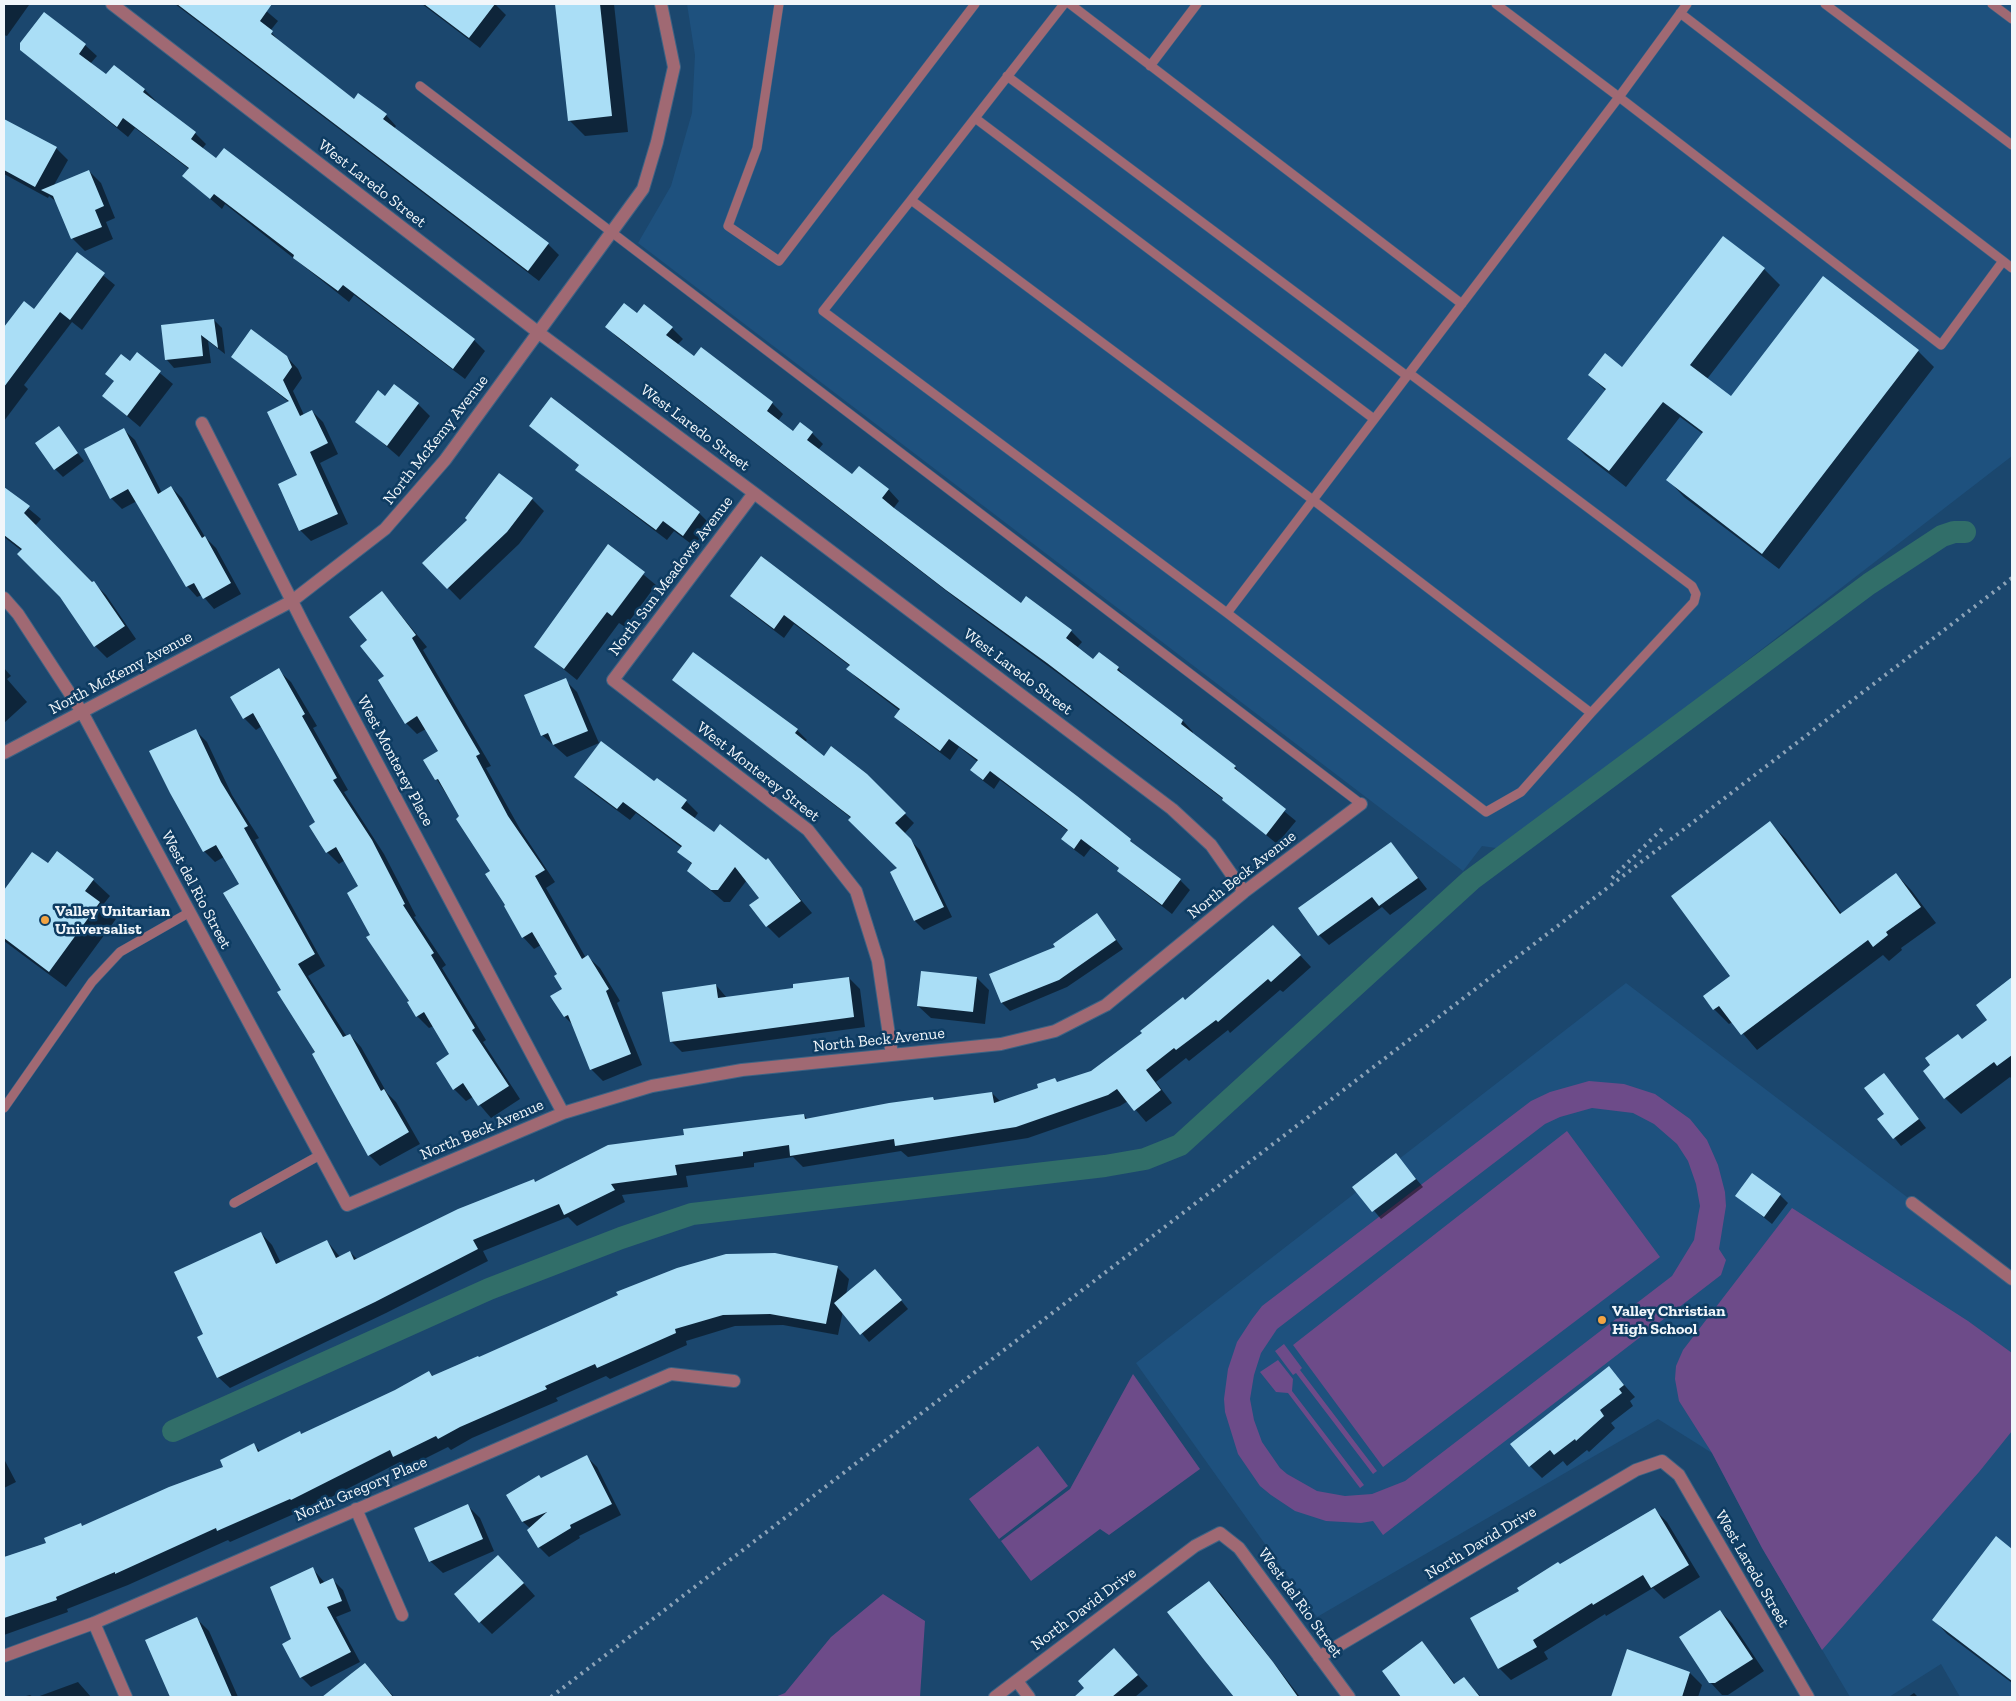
<!DOCTYPE html>
<style>
body{margin:0}
#map{position:relative;width:2016px;height:1701px;overflow:hidden;background:#1b476e;font-family:"Zilla Slab",serif}
canvas{display:block}
.frame{position:absolute;inset:0;border:5px solid #f1f6fa;pointer-events:none}
</style>
<div id="map">
<canvas width="2016" height="1701"></canvas>
<div class="frame"></div>
</div>
<script>
const ctx = document.querySelector('canvas').getContext('2d');
ctx.lineJoin = 'round';
function fill(path, color) { ctx.fillStyle = color; ctx.fill(path, 'evenodd'); }
const poly = rows => new Path2D(rows.map(r => 'M' + r).join(''));
function stroke(path, color, width, dash) { ctx.strokeStyle = color; ctx.lineWidth = width; ctx.lineCap = dash ? 'butt' : 'round'; ctx.setLineDash(dash || []); ctx.stroke(path); }
function drawText(font, color, halo, rows, align = 'center') {
  ctx.font = font + ' "Zilla Slab",serif'; ctx.lineWidth = 5; ctx.setLineDash([]); ctx.textBaseline = 'middle'; ctx.strokeStyle = halo; ctx.fillStyle = color; for (const [text, x, y, turn = 0] of rows) {
    ctx.save(); ctx.translate(x, y); ctx.rotate((+turn || 0) * Math.PI / 180); ctx.textAlign = isNaN(turn) ? turn : align; if (halo) ctx.strokeText(text, 0, 0); ctx.fillText(text, 0, 0); ctx.restore();
  }
}
fill(poly([
 [687,4,2012,4,2012,456,1503,849,1482,846,1463,871,638,243,671,186,692,113,695,55],
 [1626,983,2012,1277,2012,1697,1960,1697,1941,1664,1889,1697,1850,1697,1762,1548,1712,1453,1658,1419,1317,1617,1136,1363]
]), '#1e517e');
fill(poly([
 [1589,1081,1624,1084,1655,1094,1690,1119,1707,1140,1718,1165,1725,1192,1726,1206,1719,1249,1726,1260,1721,1275,1383,1535,1373,1521,1361,1523,1326,1521,1295,1511,1271,1495,1260,1486,1238,1454,1225,1412,1224,1399,1228,1369,1237,1342,1252,1319,1262,1306,1531,1101,1550,1092],
 [1592,1108,1633,1113,1654,1124,1677,1144,1688,1161,1696,1184,1700,1206,1698,1216,1694,1240,1672,1276,1405,1481,1372,1494,1345,1496,1317,1491,1287,1474,1280,1468,1262,1442,1254,1420,1250,1399,1254,1375,1261,1353,1277,1329,1545,1124,1560,1117],
 [1567,1131,1660,1257,1383,1467,1293,1345],
 [1792,1208,1968,1321,2012,1353,2012,1431,1979,1472,1822,1650,1762,1548,1712,1453,1679,1401,1675,1379,1676,1366,1683,1350],
 [1284,1344,1302,1368,1300,1370,1377,1471,1373,1474,1296,1373,1293,1375,1275,1351],
 [1278,1360,1293,1379,1292,1391,1364,1485,1360,1488,1288,1393,1276,1392,1260,1372],
 [1133,1374,1200,1469,1109,1535,1100,1529,1031,1581,1001,1541,1070,1489],
 [1038,1446,1068,1486,999,1539,969,1499],
 [883,1594,925,1621,920,1697,775,1697,785,1693,831,1637]
]), '#6d4b89');
fill(poly([
 [4,4,29,5,7,36,4,35],
 [175,4,258,4,278,21,270,31,282,44,354,100,386,115,396,126,394,129,548,244,559,255,539,281],
 [422,4,495,4,506,15,480,48],
 [556,4,614,4,628,132,585,136,569,120],
 [85,45,97,56,90,64,106,76,114,66,145,90,156,101,155,102,195,133,206,144,202,149,216,160,224,150,474,340,485,351,465,379,354,295,349,302,225,204,222,209,184,176,189,169,135,128,128,137,21,50],
 [7,122,56,148,68,160,54,185,89,171,101,183,115,218,106,222,113,239,85,251,73,239,58,203,49,196,48,198,4,174,4,129],
 [77,254,115,285,82,330,72,322,24,385,28,389,4,421,4,329,24,302,35,311],
 [1764,269,1780,285,1707,379,1731,398,1918,351,1934,367,1779,569,1684,497,1668,480,1703,434,1680,417,1626,487,1585,455,1569,439,1606,391,1589,375,1622,369],
 [214,320,222,328,225,354,208,341,211,363,174,368,167,360,162,326],
 [607,327,672,328,683,339,677,345,694,358,701,349,772,403,783,414,778,421,793,433,812,433,823,444,818,450,852,476,859,467,889,490,899,501,893,509,1021,605,1071,631,1082,642,1077,648,1094,661,1099,653,1118,668,1128,680,1183,721,1193,732,1192,734,1235,767,1245,779,1296,821,1277,844,1223,799,1059,674,958,600,618,338],
 [137,354,173,384,140,427,103,396],
 [232,357,287,357,298,369,302,378,293,391,304,415,312,411,323,422,338,454,320,463,348,524,311,541,300,530,299,476,290,403],
 [386,397,418,404,430,416,399,457,357,421],
 [551,399,699,513,710,524,694,546,674,531,667,540,588,480,577,470,580,466,530,426],
 [58,428,84,461,63,477,55,469],
 [124,430,135,440,162,493,171,487,182,498,205,537,216,548,241,594,214,609,202,595,197,597,187,586,137,501,122,509,111,498],
 [4,488,41,519,35,526,106,595,136,639,107,658,95,646,61,597,22,551,4,537],
 [532,499,544,511,519,544,460,600,424,563,469,520],
 [609,546,656,585,625,627,619,623,577,680,536,647],
 [761,557,1180,880,1190,890,1172,914,1128,880,1118,871,1120,869,1091,848,1084,857,1072,848,1063,839,1068,831,1000,780,994,789,982,780,972,770,978,762,959,747,950,760,905,726,896,717,900,711,858,679,848,669,850,666,794,624,784,638,742,606,732,596],
 [382,592,427,647,423,650,491,766,486,768,520,829,555,882,546,888,586,958,588,957,600,968,620,1001,617,1003,642,1065,603,1081,591,1069,574,1026,565,1017,564,989,558,975,541,945,534,949,523,937,491,871,461,817,425,761,440,752,426,729,417,734,406,723,369,640],
 [693,654,797,730,807,740,805,742,824,757,866,775,914,823,904,834,920,850,952,917,924,930,915,921,899,868,851,818,673,680],
 [4,668,11,676,7,679,27,702,4,723],
 [278,670,291,682,317,726,313,728,348,790,344,792,384,854,416,916,414,917,446,965,442,968,486,1040,483,1042,520,1099,491,1118,473,1097,466,1101,454,1089,451,1054,434,1026,429,1028,417,1016,372,935,360,887,345,860,339,864,327,852,317,823,262,726,256,730,244,718],
 [565,680,577,692,599,743,567,757,542,735],
 [195,730,207,742,232,795,259,838,255,840,325,966,308,976,347,1037,350,1035,361,1047,387,1093,396,1102,420,1144,380,1166,369,1155,282,990,241,885,224,857,215,862,204,851],
 [576,777,655,783,657,780,686,801,698,813,694,819,714,834,766,861,768,860,812,913,779,938,767,926,761,898,747,880,730,902,724,902,688,871,693,865,679,852,682,848,636,813,630,820,588,789],
 [1770,823,1786,839,1842,914,1896,874,1911,890,1936,923,1901,948,1902,950,1889,961,1883,955,1757,1050,1733,1022,1729,1024,1714,1009,1732,976],
 [1391,843,1427,889,1390,915,1382,907,1329,945,1319,935],
 [32,853,48,865,93,880,110,896,102,906,116,919,66,987,4,941,4,892],
 [1097,914,1123,949,1067,987,1010,1011,1002,1003,990,975,1057,948],
 [1284,938,1311,967,1283,992,1280,990,1230,1033,1228,1030,1189,1061,1186,1058,1156,1082,1172,1103,1146,1122,1128,1101,1120,1106,1028,1138,908,1157,901,1151,803,1167,793,1157,754,1163,754,1167,686,1176,688,1187,622,1195,625,1202,577,1226,568,1217,483,1251,488,1261,386,1313,230,1388,218,1377,205,1334,261,1233,272,1245,281,1263,327,1241,340,1257,350,1252,358,1260,536,1183,685,1136,804,1115,808,1120,933,1098,936,1101,992,1093,1001,1102,1091,1072,1185,1001],
 [849,978,860,989,865,1027,682,1052,671,1041,716,985,727,998,795,989],
 [977,978,989,990,985,1024,931,1018,918,1006],
 [2012,979,2012,1079,2010,1077,1961,1114,1945,1098,1925,1071,1989,1020,1980,1003],
 [1884,1075,1926,1128,1901,1146,1879,1119,1886,1114],
 [1396,1155,1423,1187,1381,1219,1354,1187],
 [1780,1195,1788,1203,1772,1224,1737,1196],
 [837,1267,849,1279,846,1295,883,1278,908,1309,869,1342,843,1311,838,1335,783,1325,735,1326,686,1341,687,1345,610,1379,606,1376,556,1398,558,1401,472,1438,451,1450,448,1447,406,1468,400,1462,304,1511,303,1510,230,1542,228,1540,128,1585,67,1609,68,1612,4,1635,4,1558,48,1543,81,1524,83,1527,225,1468,254,1445,261,1452,302,1435,396,1391,429,1372,433,1376,479,1359],
 [1609,1368,1635,1397,1630,1401,1633,1406,1611,1423,1615,1428,1589,1452,1587,1450,1567,1466,1563,1461,1542,1478,1530,1466],
 [587,1457,597,1467,621,1515,579,1536,580,1538,549,1557,539,1547,530,1528,523,1522,508,1496],
 [4,1459,16,1482,4,1488],
 [468,1506,480,1518,494,1551,443,1573,430,1561],
 [1655,1510,1667,1522,1700,1577,1664,1599,1653,1588,1606,1616,1605,1614,1544,1652,1548,1659,1511,1680,1499,1668,1521,1592,1560,1565],
 [1996,1538,2012,1550,2012,1683,1947,1634,1934,1620],
 [510,1568,535,1596,492,1634,480,1622],
 [313,1569,325,1583,333,1580,343,1590,351,1611,336,1617,360,1662,311,1687,301,1677,292,1639],
 [1209,1582,1221,1594,1300,1697,1236,1697,1169,1612],
 [1720,1611,1732,1623,1764,1671,1728,1695,1722,1695,1710,1682],
 [197,1619,209,1631,238,1697,172,1697,147,1641],
 [1422,1643,1456,1685,1464,1678,1481,1697,1403,1697,1384,1672],
 [1628,1651,1690,1673,1702,1685,1698,1697,1615,1697,1613,1695],
 [1125,1661,1148,1686,1135,1697,1076,1697],
 [365,1664,394,1697,324,1697],
 [78,1682,91,1697,37,1697],
 [1914,1693,1918,1697,1908,1697],
 [30,1695,33,1697,22,1697]
]), '#0007');
stroke(poly([
 [173,1431,489,1289,621,1238,692,1214,1105,1166,1145,1159,1180,1145,1471,880,1869,584,1942,536,1954,532,1965,532]
]), '#316e69', 22);
fill(poly([
 [177,4,272,4,260,21,273,31,271,34,354,99,358,93,387,114,383,119,549,243,528,271],
 [424,4,495,4,469,38],
 [555,4,600,4,612,116,568,121],
 [44,12,86,44,79,54,106,74,114,65,145,89,143,92,196,132,191,139,216,158,224,148,475,339,453,369,343,285,338,291,293,258,294,255,214,194,210,199,182,176,189,168,123,118,117,127,20,50,20,43],
 [4,119,57,147,35,187,4,170],
 [89,170,104,206,95,210,102,227,71,239,53,196,41,190],
 [1723,236,1765,268,1690,365,1731,396,1823,276,1919,350,1762,554,1666,480,1703,432,1663,402,1609,471,1567,439,1606,389,1588,375,1605,353,1622,367],
 [77,252,105,273,70,320,60,312,4,387,4,327,24,301,34,309],
 [624,303,637,313,644,304,673,327,666,335,694,356,701,347,773,402,767,411,793,431,800,422,813,432,807,440,852,474,859,466,889,489,882,498,894,508,1021,603,1026,596,1072,630,1066,638,1093,659,1099,652,1119,667,1117,670,1183,720,1181,724,1236,766,1234,768,1286,809,1266,835,1222,800,1223,798,1047,663,946,590,605,327],
 [214,319,218,348,201,335,203,356,165,360,161,325],
 [251,329,287,356,292,367,283,380,300,416,312,410,328,443,310,452,338,514,299,531,278,484,297,475,267,412,289,401,231,357],
 [137,352,161,371,127,416,102,396,114,381,105,374,121,354,130,361],
 [394,384,419,403,387,446,355,422,378,390,385,396],
 [551,397,700,512,683,536,663,521,656,530,575,470,579,465,529,426],
 [59,426,78,453,54,470,35,443],
 [124,428,158,494,171,486,202,538,205,536,231,583,203,599,194,583,186,587,128,489,110,499,84,449],
 [499,473,533,498,507,532,447,589,422,563,467,520,465,518],
 [4,487,30,506,24,513,92,582,94,581,125,626,94,647,60,597,17,554,22,549,4,535],
 [608,544,645,572,612,616,607,612,564,669,534,647],
 [761,556,1077,796,1131,839,1130,841,1181,879,1162,905,1117,871,1119,868,1081,839,1074,849,1061,839,1068,830,990,771,983,780,970,770,978,760,949,739,940,751,894,717,900,709,846,669,850,665,784,615,774,629,730,596],
 [382,591,416,635,412,638,480,754,476,756,508,816,545,870,535,876,582,959,588,955,609,989,606,991,631,1054,590,1070,568,1015,564,1017,550,996,562,989,554,976,557,974,532,932,522,938,504,906,505,905,485,874,490,871,456,819,459,816,438,779,435,780,423,760,438,751,417,716,405,724,378,680,384,676,360,646,367,640,349,617],
 [693,652,798,729,795,733,824,756,831,746,867,774,906,813,895,823,911,839,944,907,914,921,890,872,897,868,848,820,851,817,672,680],
 [279,668,305,714,302,716,337,778,333,780,372,840,405,904,403,905,434,953,431,955,475,1028,472,1030,509,1086,478,1106,463,1083,453,1090,436,1063,449,1054,424,1012,416,1017,407,1002,409,1001,366,937,370,935,347,893,358,886,336,847,326,853,309,826,315,822,253,713,243,719,230,697],
 [566,678,588,731,553,745,548,733,541,736,524,695],
 [196,729,221,782,248,826,244,828,315,954,298,964,343,1037,350,1034,381,1091,384,1089,409,1132,368,1156,312,1054,315,1052,277,992,281,990,223,893,239,884,216,845,203,852,170,793,149,751],
 [601,741,654,781,657,778,687,800,681,808,714,832,720,824,766,860,768,858,801,901,766,927,749,905,759,898,735,867,718,890,711,890,687,871,692,863,677,852,682,846,623,802,617,809,574,777],
 [1770,821,1840,914,1896,873,1921,907,1886,932,1888,935,1873,947,1868,940,1741,1035,1719,1006,1713,1010,1703,996,1730,976,1671,896],
 [1391,842,1418,878,1379,906,1372,897,1318,936,1298,908],
 [57,851,94,879,85,891,100,902,49,972,4,938,4,890,32,852,48,863],
 [1097,913,1116,940,1059,980,1001,1003,989,974,1055,947,1053,944],
 [1273,925,1301,955,1271,982,1268,979,1218,1022,1216,1020,1176,1050,1174,1048,1146,1070,1161,1090,1134,1111,1117,1089,1108,1095,1016,1127,895,1146,894,1139,790,1156,789,1145,743,1152,743,1156,675,1165,677,1175,611,1184,615,1190,564,1215,559,1204,473,1240,478,1249,375,1302,217,1378,197,1337,203,1334,174,1272,261,1232,276,1264,327,1240,336,1258,350,1251,354,1260,458,1209,534,1179,535,1182,608,1145,684,1135,683,1129,804,1114,805,1119,889,1103,933,1097,934,1100,992,1092,994,1103,1038,1088,1037,1084,1055,1078,1057,1082,1091,1071,1142,1033,1140,1031,1183,997,1185,1000],
 [921,971,977,977,973,1012,917,1006],
 [849,977,854,1017,670,1042,662,992,716,984,718,998,793,988,793,984],
 [2012,977,2012,1055,1997,1066,1994,1062,1944,1099,1923,1071,1930,1065,1925,1058,1958,1034,1962,1039,1987,1020,1976,1005],
 [1884,1073,1919,1119,1893,1139,1877,1119,1884,1114,1864,1088],
 [1396,1153,1416,1179,1372,1212,1352,1187],
 [1752,1173,1781,1194,1764,1217,1735,1196],
 [775,1253,838,1266,826,1324,770,1314,723,1315,675,1329,676,1333,597,1368,595,1364,545,1386,547,1389,460,1427,438,1439,436,1436,393,1457,390,1450,291,1500,290,1499,217,1531,216,1528,115,1574,115,1572,56,1597,57,1600,4,1618,4,1557,46,1543,44,1538,81,1523,82,1526,169,1487,223,1467,220,1460,254,1443,258,1452,300,1431,301,1434,395,1390,429,1371,432,1376,478,1356,479,1357,618,1295,616,1292,677,1268,726,1254],
 [875,1269,902,1300,860,1335,834,1303],
 [1609,1366,1624,1385,1619,1389,1622,1393,1600,1410,1604,1416,1576,1441,1575,1439,1554,1455,1550,1450,1529,1467,1510,1444],
 [587,1455,612,1504,570,1525,571,1528,538,1548,527,1530,547,1512,522,1522,506,1495,539,1475,541,1478],
 [468,1504,483,1539,429,1562,414,1528],
 [1655,1508,1689,1565,1651,1588,1643,1575,1593,1605,1592,1603,1533,1640,1537,1647,1498,1669,1470,1618,1519,1591,1517,1588,1558,1562,1560,1564],
 [1996,1536,2012,1549,2012,1681,1932,1620],
 [498,1555,524,1583,479,1623,454,1594],
 [313,1567,320,1584,333,1578,342,1601,327,1607,351,1652,300,1678,282,1644,291,1639,270,1587],
 [1209,1581,1273,1662,1298,1697,1234,1697,1205,1661,1167,1612],
 [1720,1610,1753,1659,1715,1683,1709,1683,1679,1637],
 [197,1617,219,1667,232,1697,170,1697,145,1640],
 [1422,1641,1454,1684,1464,1677,1480,1697,1401,1697,1382,1671],
 [1114,1648,1138,1675,1112,1697,1074,1697,1084,1688,1078,1681],
 [1627,1649,1690,1672,1682,1697,1611,1697],
 [365,1663,393,1697,322,1697,352,1673]
]), '#aadef6');
const lane = poly([
 [779,4,757,148,728,226,779,261,975,4],
 [1070,4,1462,304],
 [1496,4,1619,97,1687,4],
 [1825,4,2012,145],
 [1992,4,2012,19],
 [1680,13,2003,261],
 [1150,66,1197,4],
 [1007,76,1407,376],
 [420,86,1361,804],
 [975,118,1374,419],
 [911,200,1313,500,1591,713,1521,792,1486,812,1227,613,823,311,911,200],
 [911,200,1064,4],
 [1409,373,1692,586,1696,594,1694,602,1591,713],
 [1227,613,1619,97,1941,345,2003,261,2012,268],
 [4,1108,92,982,120,952,190,912],
 [234,1203,320,1155]
]);
const street = poly([
 [112,4,539,333,754,493,1172,809,1211,845,1244,892],
 [202,423,305,627,563,1113],
 [754,493,613,680,808,830,856,891,878,961,892,1055],
 [4,598,18,614,82,712,347,1205,563,1113,652,1086,742,1070,1001,1044,1055,1031,1106,1005,1244,892,1361,804],
 [4,753,292,601,385,529,445,460,643,189,657,142,674,67,661,4],
 [1912,1203,2012,1279],
 [356,1509,402,1615],
 [94,1623,126,1697],
 [4,1656,94,1623,671,1374,734,1381],
 [1319,1657,1636,1470,1662,1461,1679,1475,1808,1697],
 [1017,1681,1029,1697],
 [995,1697,1195,1546,1220,1533,1239,1548,1349,1697]
]);
stroke(lane, '#3d6384', 10);
stroke(street, '#3d6384', 14);
stroke(lane, '#a06973', 9);
stroke(street, '#a06973', 12);
stroke(poly([
 [1612,878,1662,829],
 [551,1697,2012,578]
]), '#8ca3b8', 4, [2.5, 5]);
for (const [x, y, r, color] of [
 [45,920,5,"#f3a443"],
 [1602,1320,5,"#f3a443"]
]) { const dot = new Path2D(); dot.arc(x, y, r, 0, 2 * Math.PI); ctx.fillStyle = color; ctx.fill(dot); stroke(dot, '#0e3c62', 2); }
drawText('16px', '#f1f6fa', '#0e3c62', [
 ["West Laredo Street",372,184,38],
 ["West Laredo Street",695,428,37],
 ["North McKemy Avenue",436,440,-52],
 ["North Sun Meadows Avenue",671,576,-53],
 ["West Laredo Street",1018,672,37],
 ["North McKemy Avenue",121,673,-28],
 ["West Monterey Place",395,761,62],
 ["West Monterey Street",758,772,38],
 ["North Beck Avenue",1242,875,-38],
 ["West del Rio Street",196,890,62],
 ["North Beck Avenue",879,1040,-6],
 ["North Beck Avenue",482,1130,-23],
 ["North Gregory Place",361,1489,-23],
 ["North David Drive",1481,1543,-31],
 ["West Laredo Street",1752,1569,60],
 ["West del Rio Street",1300,1603,54],
 ["North David Drive",1084,1609,-37]
]);
drawText('bold 16px', '#f1f6fa', '#0e3c62', [
 ["Valley Unitarian",55,911],
 ["Universalist",55,929],
 ["Valley Christian",1612,1311],
 ["High School",1612,1329]
], 'left');
</script>
